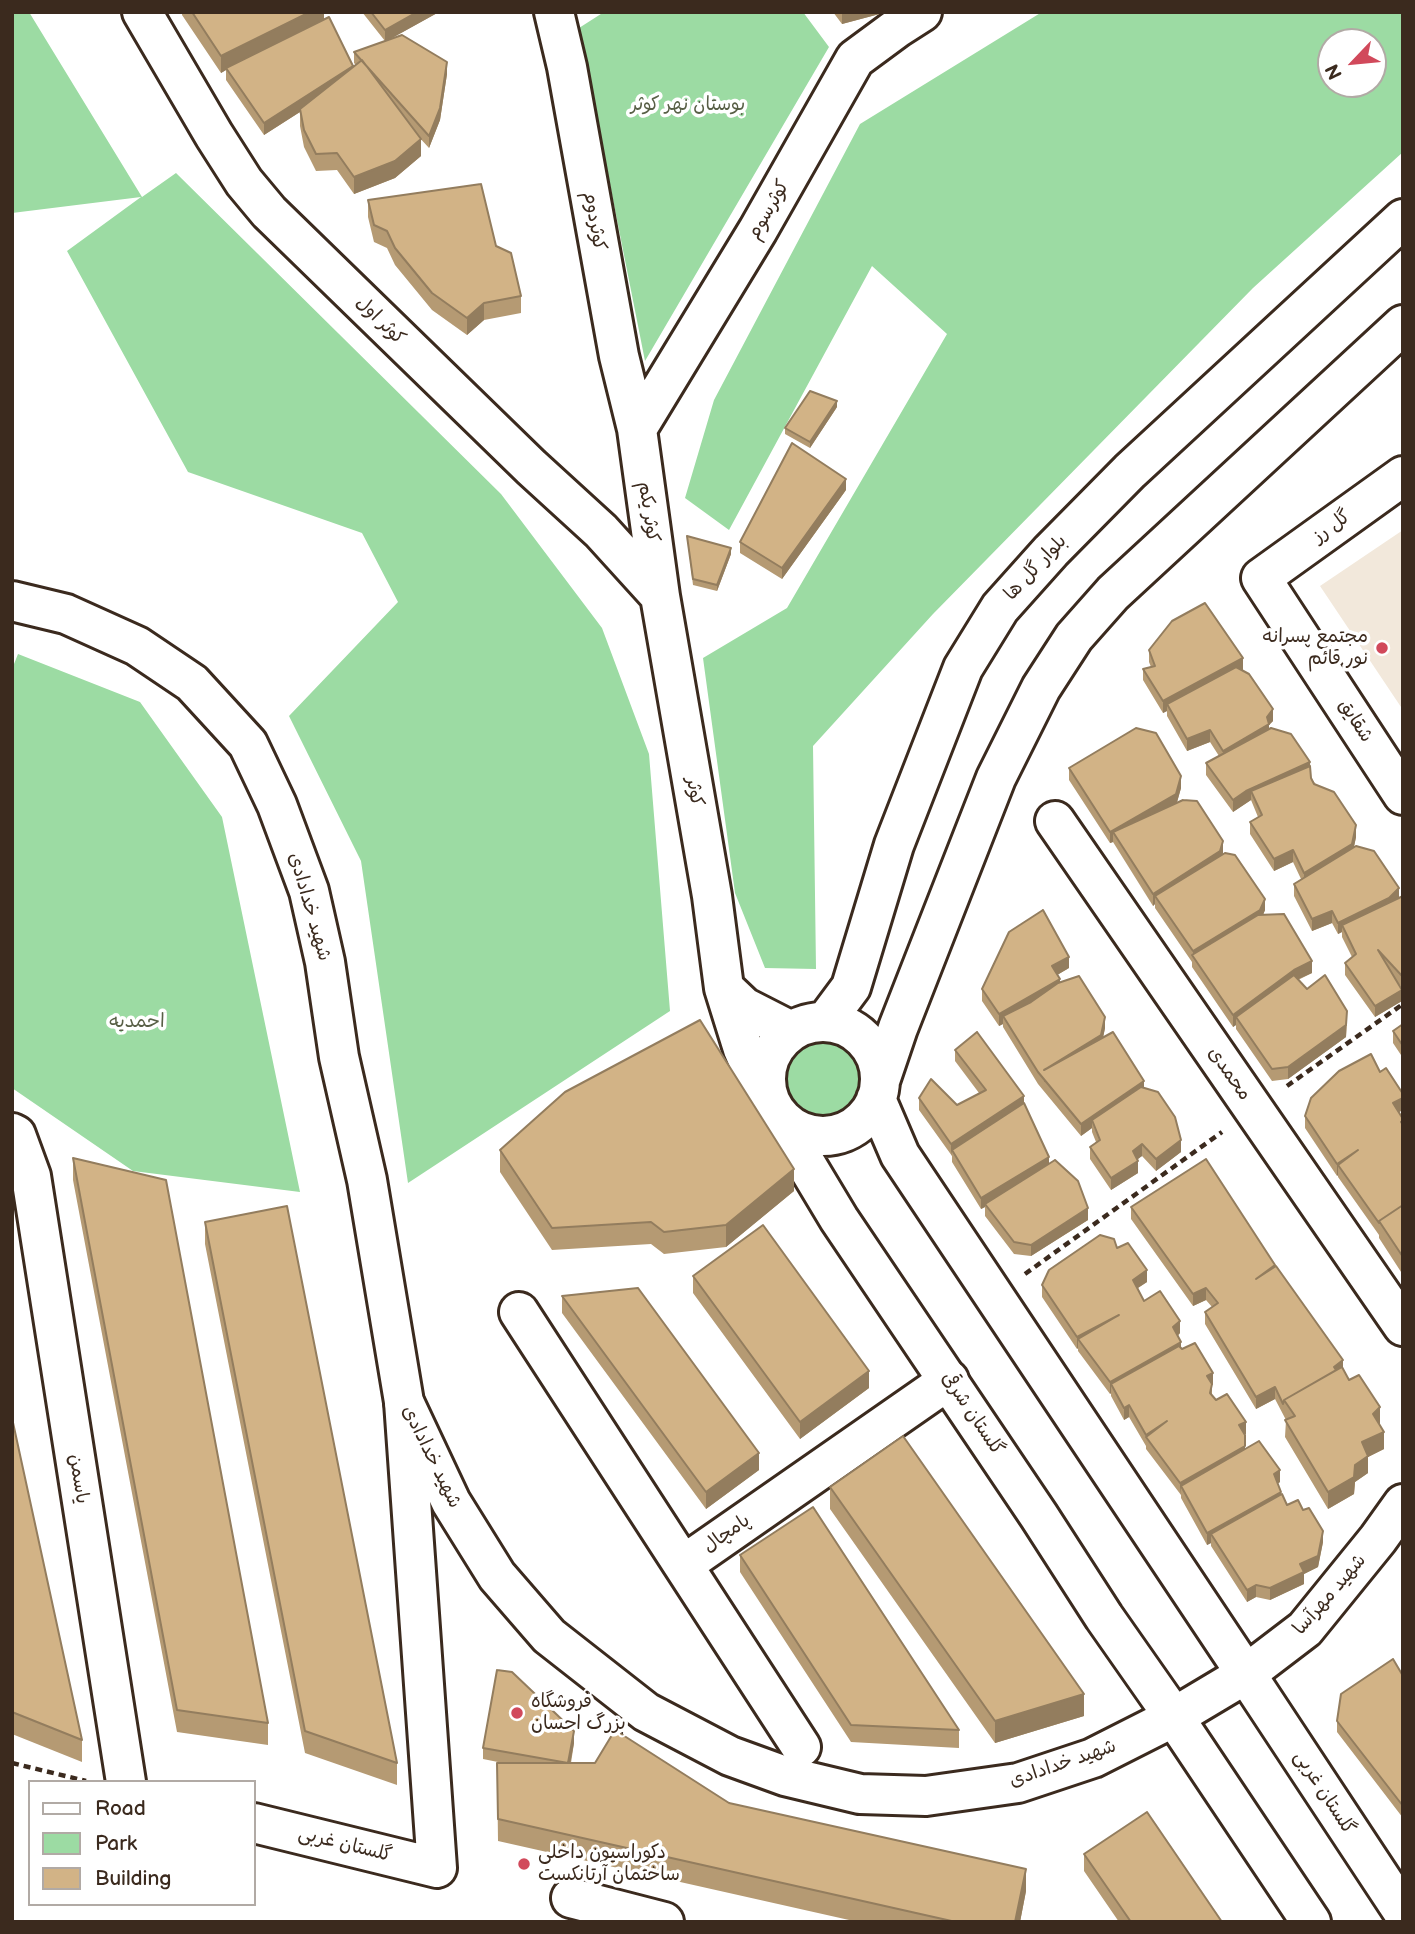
<!DOCTYPE html>
<meta charset="utf-8">
<style>
body{margin:0}
#map{position:relative;width:1415px;height:1934px;overflow:hidden;background:#fff;font-family:"Balsamiq Sans",sans-serif}
canvas{display:block}
.frame{position:absolute;inset:0;border:14px solid #3b2a1e;pointer-events:none}
.legend{position:absolute;left:28px;top:1780px;width:228px;height:126px;box-sizing:border-box;background:#fff;border:2px solid #b1aaa5;margin:0;padding:9px 12px;list-style:none;font-size:21px;color:#3b2a1e}
.legend li{display:flex;align-items:center;gap:14px;height:35px}
.legend b{width:35px;border:2px solid #b1aaa5}
.north{position:absolute;left:1317px;top:28px;width:70px;height:70px;box-sizing:border-box;background:#fff;border:2px solid #b1aaa5;border-radius:50%;rotate:244deg;font-size:19px;font-weight:700;line-height:28px;text-align:center;color:#3b2a1e}
.north::after{content:'';display:block;margin:auto;width:24px;height:32px;background:#d1495b;clip-path:polygon(50% 0,100% 100%,50% 72%,0 100%)}
</style>
<div id="map">
<canvas width="1415" height="1934"></canvas>
<div class="frame"></div>
<ul class="legend">
<li><b style="height:9px;background:#fff"></b>Road</li>
<li><b style="height:19px;background:#9cdba3"></b>Park</li>
<li><b style="height:19px;background:#d2b386"></b>Building</li>
</ul>
<div class="north">N</div>
</div>
<script>
const ctx = document.querySelector('canvas').getContext('2d');
ctx.lineJoin = 'round';
function fill(path, color) { ctx.fillStyle = color; ctx.fill(path, 'evenodd'); }
const poly = rows => new Path2D(rows.map(r => 'M' + r).join(''));
function stroke(path, color, width, dash) { ctx.strokeStyle = color; ctx.lineWidth = width; ctx.lineCap = dash ? 'butt' : 'round'; ctx.setLineDash(dash || []); ctx.stroke(path); }
function drawText(font, color, halo, rows, align = 'center') {
  ctx.font = font + ' "Balsamiq Sans","Playpen Sans Arabic",sans-serif'; ctx.lineWidth = 7; ctx.setLineDash([]); ctx.textBaseline = 'middle'; ctx.strokeStyle = halo; ctx.fillStyle = color; for (const [text, x, y, turn = 0] of rows) {
    ctx.save(); ctx.translate(x, y); ctx.rotate((+turn || 0) * Math.PI / 180); ctx.textAlign = isNaN(turn) ? turn : align; if (halo) ctx.strokeText(text, 0, 0); ctx.fillText(text, 0, 0); ctx.restore();
  }
}
fill(poly([
 [1403,530,1403,710,1320,586]
]), '#f2e8db');
fill(poly([
 [12,12,29,12,142,197,176,173,501,494,602,628,649,754,670,1011,408,1183,361,861,289,716,398,602,362,533,188,472,67,251,141,197,12,213],
 [604,12,803,12,829,47,645,361,579,28],
 [1042,12,1403,12,1403,152,1253,288,933,614,813,746,816,969,765,968,735,893,703,658,787,608,947,334,872,266,729,530,685,498,714,400,860,124],
 [1373,42,1373,84,1331,84,1331,42],
 [18,654,140,702,222,817,300,1192,133,1171,12,1088,12,669],
 [817,1031,833,1032,848,1039,860,1050,867,1063,861,1107,850,1117,837,1124,822,1126,807,1124,794,1117,777,1090,775,1074,779,1058,788,1045,802,1036]
]), '#9cdba3');
const street = poly([
 [142,12,214,135,244,182,269,212,531,467,601,531,660,596],
 [554,12,567,67,619,356,637,429,660,596,712,896,724,988,743,1049,756,1079,773,1109],
 [637,429,758,230,855,59,897,28,922,12],
 [1403,476,1261,578,1403,795],
 [1055,821,1403,1326],
 [724,988,744,1007,791,1031],
 [12,1133,16,1135,31,1176,126,1782],
 [519,1312,683,1565],
 [1246,1674,1403,1912],
 [1174,1717,1311,1922],
 [801,1747,683,1565,949,1380],
 [254,1823,437,1868,404,1402],
 [571,1898,664,1922]
]);
const secondary = poly([
 [12,601,66,614,137,646,192,683,248,744,277,805,309,891,325,962,339,1057,367,1180,404,1402,451,1502,497,1576,549,1636,646,1712,730,1756,785,1776,860,1794,926,1796,1018,1783,1093,1758,1174,1717,1246,1674,1305,1629,1378,1539,1403,1504],
 '766 1079a57 57 0 1 1 114 0a57 57 0 1 1-114 0Z',
 [825,1022,851,987,894,845,963,668,1000,608,1051,551,1130,471,1403,219],
 [880,1081,898,1028,996,778,1041,688,1074,637,1113,593,1403,325],
 [876,1099,900,1155,1246,1674],
 [773,1109,839,1219,1039,1516,1104,1617,1174,1717]
]);
stroke(street, '#3b2a1e', 44);
stroke(secondary, '#3b2a1e', 44);
stroke(poly([
 [1287,1086,1403,1004],
 [1025,1274,1222,1132],
 [12,1763,86,1781]
]), '#3b2a1e', 4.5, [7, 5]);
stroke(street, '#fff', 38);
stroke(secondary, '#fff', 38);
fill(poly([
 [182,12,324,12,324,19,353,67,356,65,354,63,354,52,385,41,362,12,439,12,388,40,447,74,440,120,429,148,418,136,421,156,395,178,354,194,337,170,316,171,304,147,300,126,300,112,264,135,226,80,226,70,221,73,182,15],
 [833,12,887,12,842,24],
 [368,200,496,246,521,296,521,313,484,320,467,335,432,310,395,265,387,248,374,242,368,217],
 [837,407,810,448,785,434,785,428],
 [846,490,782,579,740,553,740,542],
 [687,536,731,554,717,591,693,585],
 [1149,650,1243,670,1242,670,1273,721,1269,725,1269,729,1310,762,1311,778,1356,837,1354,847,1399,898,1403,896,1403,988,1397,983,1402,1001,1375,1017,1345,975,1345,963,1352,957,1342,937,1342,932,1338,934,1332,923,1312,931,1294,896,1294,884,1301,879,1293,862,1274,871,1250,834,1250,822,1258,817,1251,800,1233,812,1206,775,1206,763,1219,756,1210,742,1187,751,1167,716,1167,711,1163,713,1143,680,1143,669,1151,667,1149,662],
 [1069,768,1181,788,1177,802,1223,853,1222,855,1265,910,1263,915,1312,973,1298,980,1307,989,1347,1023,1346,1037,1288,1079,1272,1081,1236,1029,1236,1025,1233,1027,1192,967,1192,962,1155,908,1155,904,1153,906,1113,842,1110,843,1069,780],
 [1069,968,1057,975,1060,982,1105,1028,1103,1038,1144,1088,1181,1152,1156,1171,1142,1156,1137,1159,1138,1173,1111,1190,1090,1159,1090,1147,1096,1142,1092,1132,1092,1128,1081,1136,1038,1084,1003,1027,1003,1024,999,1026,982,1001,982,989],
 [1403,1024,1403,1058,1393,1043,1393,1031],
 [955,1050,1024,1103,1049,1163,1088,1220,1031,1256,1014,1254,985,1216,985,1207,981,1209,952,1162,952,1156,919,1110,919,1098,957,1105,979,1093,955,1061],
 [1380,1072,1403,1110,1399,1112,1403,1119,1403,1275,1379,1238,1379,1235,1338,1177,1338,1175,1337,1176,1305,1128,1305,1116],
 [500,1150,794,1191,726,1247,664,1254,651,1244,552,1250,500,1172],
 [73,1158,268,1723,268,1745,177,1732,73,1180],
 [1131,1207,1275,1267,1349,1380,1380,1424,1379,1425,1384,1449,1368,1457,1368,1473,1355,1482,1354,1494,1328,1509,1285,1437,1286,1420,1275,1399,1256,1409,1205,1324,1205,1312,1212,1307,1206,1300,1193,1306,1131,1219],
 [205,1222,397,1763,397,1785,305,1753,205,1244],
 [1117,1248,1147,1282,1138,1288,1144,1301,1180,1333,1178,1336,1181,1348,1213,1384,1212,1385,1212,1395,1246,1434,1244,1434,1245,1449,1280,1482,1277,1484,1281,1495,1287,1505,1303,1510,1323,1542,1318,1567,1304,1574,1304,1584,1270,1600,1256,1597,1247,1602,1211,1546,1211,1543,1207,1545,1181,1498,1181,1495,1146,1449,1146,1446,1129,1417,1124,1420,1111,1396,1111,1393,1110,1394,1078,1351,1078,1348,1077,1349,1042,1297,1042,1285],
 [693,1276,869,1388,800,1439,693,1293],
 [562,1296,759,1470,706,1509,562,1313],
 [12,1418,82,1740,82,1762,12,1734],
 [830,1487,1084,1716,995,1743,830,1509],
 [740,1555,959,1730,959,1748,851,1742,740,1572],
 [1402,1676,1403,1676,1403,1818,1337,1732,1337,1721],
 [574,1743,571,1763,729,1803,1026,1891,1020,1922,858,1922,498,1841,497,1763,503,1763,483,1759,483,1748],
 [1084,1854,1222,1922,1119,1922,1084,1871]
]), '#b59a73');
fill(poly([
 [310,12,324,12,324,22,226,68,226,70,221,73,221,56],
 [417,12,439,12,385,42,385,30],
 [842,12,887,12,842,24],
 [447,62,447,74,440,120,429,148,429,136],
 [353,66,353,78,264,135,264,123],
 [421,139,421,156,395,178,354,194,354,177],
 [484,303,484,320,467,335,467,318],
 [837,401,837,407,810,448,810,442],
 [846,479,846,490,782,579,782,568],
 [731,548,731,554,717,591,717,585],
 [1243,658,1243,670,1170,709,1167,704,1167,711,1163,713,1163,701],
 [1273,709,1273,721,1269,725,1269,736,1223,762,1223,751,1267,717],
 [1210,730,1210,742,1187,751,1187,739],
 [1310,762,1310,773,1251,791,1251,800,1233,812,1233,800,1246,791],
 [1181,776,1181,788,1176,806,1113,832,1113,842,1110,843,1110,832],
 [1356,825,1356,837,1352,856,1304,885,1304,873],
 [1223,841,1223,853,1220,863,1155,896,1155,904,1153,906,1153,894],
 [1293,850,1293,862,1274,871,1274,859],
 [1399,888,1399,899,1342,925,1342,932,1338,934,1338,923],
 [1265,899,1265,910,1260,922,1193,955,1193,951],
 [1332,911,1332,923,1312,931,1312,919],
 [1069,957,1069,968,1052,978,1052,966],
 [1312,961,1312,973,1294,981,1236,1017,1236,1025,1233,1027,1233,1015,1294,970],
 [1060,979,1060,991,1003,1016,1003,1024,999,1026,999,1014],
 [1402,990,1402,1001,1375,1017,1375,1006],
 [1347,1011,1346,1037,1288,1079,1288,1067],
 [1105,1017,1105,1028,1101,1047,1044,1082,1044,1070],
 [1144,1081,1144,1092,1092,1120,1092,1128,1081,1136,1081,1124],
 [1024,1096,1024,1108,952,1150,951,1156,951,1144],
 [1403,1098,1403,1110,1393,1115,1393,1103],
 [1181,1140,1181,1152,1156,1171,1156,1159],
 [1142,1144,1142,1156,1133,1163,1133,1151],
 [1358,1150,1338,1165,1338,1175,1337,1176,1337,1164],
 [1049,1157,1049,1168,985,1204,985,1207,981,1209,981,1198],
 [1138,1161,1138,1173,1111,1190,1111,1178],
 [794,1169,794,1191,726,1247,726,1225],
 [1088,1208,1088,1220,1031,1256,1031,1245],
 [1147,1270,1147,1282,1133,1291,1133,1280],
 [1206,1288,1206,1300,1193,1306,1193,1294],
 [1119,1315,1078,1339,1078,1348,1077,1349,1077,1337],
 [1180,1321,1180,1333,1173,1339,1173,1327],
 [1181,1342,1181,1353,1111,1384,1111,1393,1110,1394,1110,1382],
 [1343,1360,1343,1372,1338,1376,1334,1367],
 [869,1371,869,1388,800,1439,800,1422],
 [1213,1373,1213,1384,1212,1385,1210,1405,1207,1376],
 [1275,1387,1275,1399,1256,1409,1256,1397],
 [1129,1405,1129,1417,1124,1420,1124,1408],
 [1380,1407,1380,1424,1373,1431,1373,1414],
 [1246,1422,1246,1434,1239,1437,1239,1425],
 [1384,1432,1384,1449,1368,1457,1368,1473,1355,1482,1354,1494,1328,1509,1328,1492,1355,1465,1362,1442],
 [1245,1446,1245,1457,1181,1486,1180,1495,1180,1483],
 [759,1453,759,1470,706,1509,706,1492],
 [1280,1470,1280,1482,1274,1486,1274,1474],
 [1281,1492,1281,1504,1211,1534,1211,1543,1207,1545,1207,1533],
 [1323,1531,1323,1542,1318,1567,1304,1574,1304,1584,1270,1600,1270,1588],
 [1256,1585,1256,1597,1247,1602,1247,1590],
 [1084,1694,1084,1716,995,1743,995,1721],
 [574,1731,574,1743,568,1775,568,1763],
 [1026,1869,1026,1891,1020,1922,1015,1922]
]), '#937d5e');
const building = poly([
 [192,12,310,12,221,56,192,12],
 [371,12,417,12,385,30,371,12],
 [329,17,353,66,264,123,226,68,329,17],
 [402,35,447,62,440,108,429,136,354,52,402,35],
 [362,60,421,139,395,161,354,177,337,153,316,154,304,130,300,109,362,60],
 [481,184,496,246,511,253,521,296,484,303,467,318,432,293,395,248,387,231,374,225,368,200,481,184],
 [810,391,837,401,810,442,785,428,810,391],
 [792,443,846,479,782,568,740,542,792,443],
 [687,536,731,548,717,585,693,579,687,536],
 [1205,603,1243,658,1163,701,1143,669,1155,666,1149,650,1172,621,1205,603],
 [1236,667,1249,674,1273,709,1267,717,1269,724,1223,751,1210,730,1187,739,1167,704,1236,667],
 [1136,728,1156,733,1181,776,1176,794,1110,832,1069,768,1136,728],
 [1271,728,1291,734,1310,762,1246,791,1233,800,1206,763,1271,728],
 [1310,766,1311,778,1314,784,1334,792,1356,825,1352,844,1304,873,1293,850,1274,859,1250,822,1262,815,1251,791,1310,766],
 [1183,800,1197,801,1223,841,1220,851,1153,894,1113,832,1183,800],
 [1356,846,1374,851,1399,888,1389,898,1338,923,1332,911,1312,919,1294,884,1356,846],
 [1225,853,1235,855,1265,899,1260,910,1193,951,1155,896,1225,853],
 [1403,896,1403,977,1378,950,1402,990,1375,1006,1345,963,1356,954,1342,925,1403,896],
 [1043,910,1069,957,1052,966,1060,979,999,1014,982,989,1009,932,1043,910],
 [1284,914,1312,961,1294,970,1233,1015,1192,955,1258,915,1284,914],
 [1294,975,1307,989,1325,975,1347,1011,1346,1025,1288,1067,1272,1069,1236,1017,1294,975],
 [1079,976,1105,1017,1101,1035,1044,1070,1113,1032,1144,1081,1081,1124,1038,1072,1003,1016,1031,1002,1058,983,1079,976],
 [700,1020,794,1169,726,1225,664,1232,651,1222,552,1228,500,1150,565,1092,700,1020],
 [1403,1024,1403,1046,1393,1031,1403,1024],
 [977,1032,1024,1096,951,1144,919,1098,931,1079,957,1105,986,1090,955,1050,977,1032],
 [1371,1054,1380,1072,1386,1068,1403,1094,1403,1098,1393,1103,1403,1119,1403,1121,1401,1122,1403,1125,1403,1205,1379,1221,1379,1223,1338,1165,1358,1150,1337,1164,1305,1116,1311,1098,1339,1071,1371,1054],
 [1141,1087,1158,1092,1175,1117,1181,1140,1156,1159,1142,1144,1133,1151,1138,1161,1111,1178,1090,1147,1100,1140,1092,1120,1141,1087],
 [1024,1103,1049,1157,981,1198,952,1150,1024,1103],
 [73,1158,166,1180,268,1723,177,1710,73,1158],
 [1206,1159,1275,1265,1256,1279,1276,1266,1343,1360,1334,1367,1336,1370,1284,1400,1283,1404,1275,1387,1256,1397,1205,1312,1218,1303,1206,1288,1193,1294,1131,1207,1206,1159],
 [1055,1160,1078,1181,1088,1208,1031,1245,1014,1242,985,1204,1055,1160],
 [1403,1205,1403,1257,1379,1221,1403,1205],
 [287,1206,397,1763,305,1731,205,1222,287,1206],
 [763,1225,869,1371,800,1422,693,1276,763,1225],
 [1100,1235,1114,1239,1117,1248,1128,1243,1147,1270,1133,1280,1144,1301,1160,1291,1180,1321,1173,1327,1181,1342,1110,1382,1078,1339,1119,1315,1077,1337,1042,1285,1049,1270,1100,1235],
 [638,1288,759,1453,706,1492,562,1296,638,1288],
 [1195,1343,1213,1373,1207,1376,1212,1384,1210,1393,1216,1400,1227,1394,1246,1422,1239,1425,1245,1435,1245,1446,1180,1483,1146,1437,1167,1421,1146,1435,1129,1405,1124,1408,1111,1384,1179,1346,1182,1349,1195,1343],
 [1342,1367,1349,1380,1359,1375,1380,1407,1373,1414,1384,1432,1362,1442,1368,1456,1355,1465,1354,1477,1328,1492,1285,1420,1295,1416,1284,1400,1342,1367],
 [12,1418,82,1740,12,1712,12,1418],
 [903,1436,1084,1694,995,1721,830,1487,903,1436],
 [1259,1441,1280,1470,1274,1474,1281,1492,1207,1533,1181,1486,1259,1441],
 [1282,1494,1287,1505,1298,1500,1303,1510,1309,1508,1323,1531,1318,1556,1300,1564,1304,1572,1270,1588,1256,1585,1247,1590,1211,1534,1282,1494],
 [813,1507,959,1730,851,1725,740,1555,813,1507],
 [1393,1659,1403,1676,1403,1806,1337,1721,1341,1694,1393,1659],
 [497,1670,512,1672,574,1731,568,1763,483,1748,497,1670],
 [615,1730,729,1803,1026,1869,1015,1922,956,1922,498,1819,497,1763,595,1763,615,1730],
 [1147,1812,1222,1922,1131,1922,1084,1854,1147,1812]
]);
fill(building, '#d2b386');
stroke(building, '#937d5e', 2);
for (const [x, y, r, color] of [
 [1382,648,7,"#d1495b"],
 [517,1713,7,"#d1495b"],
 [524,1864,7,"#d1495b"]
]) { const dot = new Path2D(); dot.arc(x, y, r, 0, 2 * Math.PI); ctx.fillStyle = color; ctx.fill(dot); stroke(dot, '#fff', 2.5); }
drawText('19px', '#585f46', '#fff', [
 ["بوستان نهر کوثر",688,105],
 ["احمدیه",137,1022]
]);
drawText('19px', '#3b2a1e', '#fff', [
 ["کوثرسوم",769,210,-60],
 ["کوثردوم",594,221,80],
 ["کوثر اول",380,321,44],
 ["کوثر یکم",648,512,82],
 ["گل رز",1332,527,-36],
 ["بلوار گل ها",1036,568,-47],
 ["شقایق",1355,721,57],
 ["کوثر",694,792,80],
 ["شهید خدادادی",309,907,74],
 ["محمدی",1229,1074,55],
 ["گلستان شرقی",972,1414,56],
 ["شهید خدادادی",431,1457,64],
 ["یاسمن",78,1479,81],
 ["پامچال",727,1534,-35],
 ["شهید مهرآسا",1330,1595,-49],
 ["شهید خدادادی",1063,1764,-19],
 ["گلستان غربی",1324,1793,57],
 ["گلستان غربی",345,1845,14]
]);
drawText('19px', '#3b2a1e', '#fff', [
 ["مجتمع پسرانه",1368,637,"right"],
 ["نور قائم",1368,659,"right"],
 ["فروشگاه",531,1702],
 ["بزرگ احسان",531,1724],
 ["دکوراسیون داخلی",538,1853],
 ["ساختمان آرتانکست",538,1875]
], 'left');
</script>
